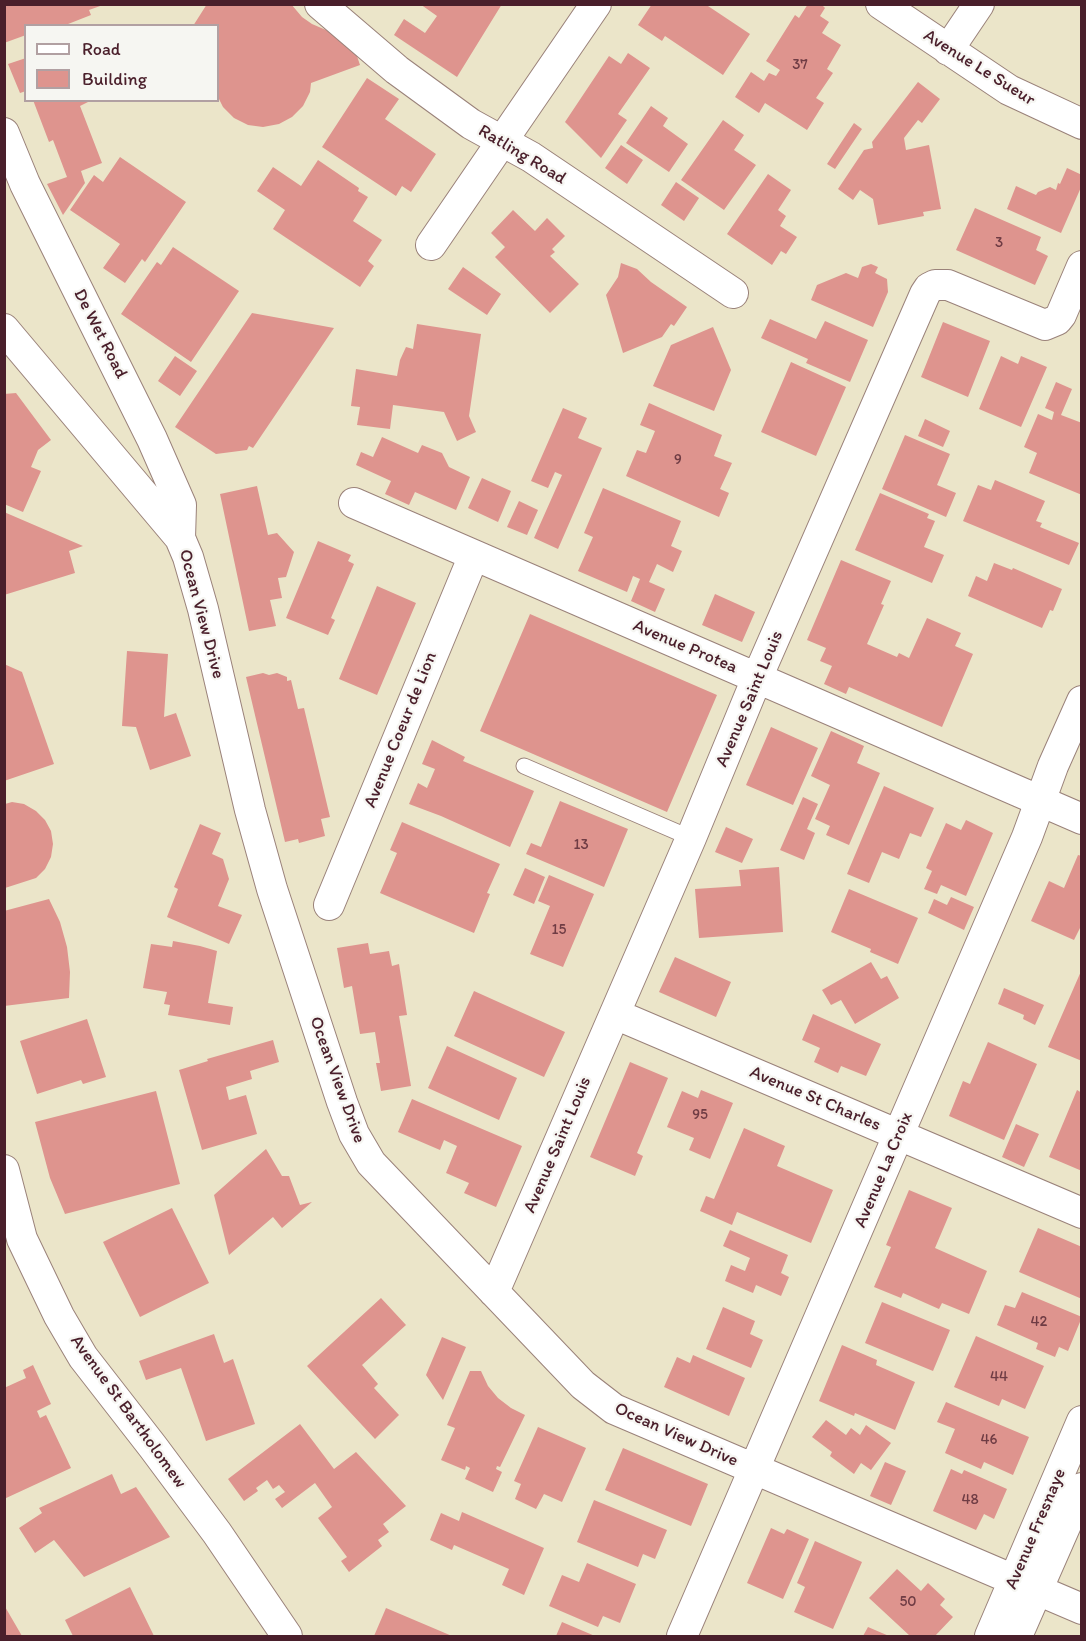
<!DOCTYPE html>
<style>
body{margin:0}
#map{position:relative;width:1086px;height:1641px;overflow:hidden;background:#ebe5c9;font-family:Itim,sans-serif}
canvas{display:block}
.frame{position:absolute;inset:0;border:6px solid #4a1f2b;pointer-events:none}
.legend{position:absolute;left:24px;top:24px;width:195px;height:78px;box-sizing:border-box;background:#f6f6f2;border:2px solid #b1a0a2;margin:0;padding:8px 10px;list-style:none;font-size:18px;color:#4a1f2b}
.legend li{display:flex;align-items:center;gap:12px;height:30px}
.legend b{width:30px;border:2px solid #b1a0a2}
</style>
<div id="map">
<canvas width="1086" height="1641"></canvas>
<div class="frame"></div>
<ul class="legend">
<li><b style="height:8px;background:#fff"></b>Road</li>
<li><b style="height:16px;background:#de948e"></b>Building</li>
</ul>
</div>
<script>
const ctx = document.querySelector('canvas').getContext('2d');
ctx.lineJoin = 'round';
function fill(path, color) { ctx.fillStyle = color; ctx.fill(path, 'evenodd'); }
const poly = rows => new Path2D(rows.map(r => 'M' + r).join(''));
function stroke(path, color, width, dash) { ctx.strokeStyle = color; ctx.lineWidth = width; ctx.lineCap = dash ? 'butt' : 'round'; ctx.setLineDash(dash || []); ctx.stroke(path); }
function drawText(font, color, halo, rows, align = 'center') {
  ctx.font = font + ' Itim,sans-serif'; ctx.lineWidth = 4.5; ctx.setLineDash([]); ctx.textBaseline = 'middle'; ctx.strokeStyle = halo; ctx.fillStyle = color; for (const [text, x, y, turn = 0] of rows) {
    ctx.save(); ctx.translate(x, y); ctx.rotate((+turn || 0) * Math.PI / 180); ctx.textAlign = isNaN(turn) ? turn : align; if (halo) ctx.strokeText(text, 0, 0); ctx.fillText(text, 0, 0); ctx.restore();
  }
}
fill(poly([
 [4,4,103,4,103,5,89,10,91,15,63,26,26,26,26,35,4,43],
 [207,4,291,4,302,17,312,24,340,36,356,53,360,65,311,83,310,92,303,106,292,117,279,124,263,127,248,125,234,118,223,107,218,97,218,26,193,26],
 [420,4,502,4,457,77,394,35,404,19,425,33,437,16],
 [652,4,709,4,708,6,750,34,723,75,665,36,662,41,638,25],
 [808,4,821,4,825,8,820,16,829,22,822,33,841,45,827,69,833,73,816,98,824,103,807,130,765,103,759,113,735,97,751,72,764,81,769,73,776,76,780,70,766,61,795,15,799,18],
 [628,53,650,68,618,114,627,120,601,158,565,122,609,56,621,64],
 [26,58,26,91,20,93,8,64],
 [367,78,399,99,385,119,436,154,411,192,402,186,396,196,322,147],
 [918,82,940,99,922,123,918,120,904,138,906,150,929,145,941,209,923,212,924,216,878,225,873,199,860,190,853,200,838,189,864,150,873,148,872,142],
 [33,100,92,100,80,106,102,163,81,171,85,183,63,215,47,184,67,177,53,140,49,142],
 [651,106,668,118,663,126,688,144,669,172,626,143],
 [723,120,744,135,734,150,756,165,724,210,681,180],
 [854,123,862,129,835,169,827,164],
 [621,145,643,160,627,184,605,168],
 [120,157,186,202,145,262,142,259,125,283,103,268,120,244,70,210,94,175,103,182],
 [318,160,359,188,358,191,368,197,353,221,382,240,368,261,374,266,360,287,273,229,285,210,257,191,273,167,301,186],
 [1067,168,1082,175,1082,185,1061,233,1007,209,1016,186,1036,195,1038,192,1050,187,1056,190,1058,183,1060,184],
 [768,174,791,190,778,210,786,216,780,226,797,237,786,254,781,251,772,265,727,234],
 [676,182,699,198,684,221,661,205],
 [975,208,1041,237,1036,250,1048,256,1035,285,956,250],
 [513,210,535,231,547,218,565,236,552,249,555,252,550,256,579,284,550,313,495,257,505,247,491,233],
 [173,247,239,291,191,362,121,314,157,262,161,265],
 [621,263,637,269,651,282,687,307,674,326,671,324,662,337,623,353,606,295,618,277],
 [871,264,878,267,875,273,887,279,888,292,873,327,811,300,817,285,846,273,858,278,862,267],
 [463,267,501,294,487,315,448,289],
 [252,313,334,328,253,448,249,446,247,450,216,454,175,427],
 [770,319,816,339,825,321,868,340,850,382,806,363,808,359,761,338],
 [943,322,990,341,968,397,921,377],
 [417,324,481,334,469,416,476,432,457,441,444,412,393,405,390,429,357,425,360,407,351,406,356,369,397,376,400,360,406,347,413,349],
 [713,327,731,370,714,411,653,386,671,345],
 [175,356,197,371,180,396,158,381],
 [1001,356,1018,364,1021,356,1047,367,1021,427,979,409],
 [791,362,846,387,816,456,761,432],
 [1056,382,1072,389,1061,415,1082,423,1082,495,1029,473,1037,453,1024,447,1038,414,1052,420,1054,412,1045,408],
 [16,393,51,440,38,450,31,467,41,471,23,512,4,504,4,394],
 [649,403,722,435,714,456,732,463,720,489,729,493,719,517,626,476,637,450,646,453,655,431,640,425],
 [563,408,587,418,578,438,602,448,558,549,534,538,562,475,555,472,548,488,531,481],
 [925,419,950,431,943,447,918,436],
 [905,435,950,454,937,485,956,493,946,517,882,489],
 [382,437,418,453,422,445,442,453,449,467,470,477,456,510,415,492,409,505,385,494,391,481,356,465,361,452,373,457],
 [482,478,511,491,498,522,468,508],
 [995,480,1045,501,1036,521,1042,523,1040,527,1079,543,1069,565,963,521,978,485,991,490],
 [257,486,268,535,277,533,294,552,286,577,278,578,282,598,270,600,276,626,249,631,220,494],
 [603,488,681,521,671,546,682,551,673,572,657,564,649,582,665,589,655,612,631,601,640,579,633,576,627,592,578,571,593,537,584,533],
 [880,493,929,514,927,518,935,521,924,547,944,555,932,583,855,550],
 [519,501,538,510,527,535,507,527],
 [4,512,83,546,69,551,75,573,4,595],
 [318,541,351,555,348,561,354,564,331,618,335,620,328,635,286,618],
 [841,560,891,581,881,604,884,605,867,644,897,657,899,653,909,658,927,618,961,633,955,646,973,654,942,727,849,687,846,694,824,684,832,666,820,661,826,648,807,640],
 [994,563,1012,570,1013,568,1062,589,1053,611,1050,610,1042,628,968,596,976,576,987,581],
 [377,586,416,603,377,695,339,679],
 [715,594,755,612,742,642,702,625],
 [530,614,717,695,667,812,480,731],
 [127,651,168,654,164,717,176,713,191,756,150,770,136,727,122,726],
 [4,664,22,672,54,764,4,781],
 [263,673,269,675,277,673,287,677,287,681,291,680,298,709,304,708,330,817,321,819,325,836,299,843,298,839,285,842,246,677],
 [771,727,818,748,793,805,746,785],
 [831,731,864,746,857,763,880,773,849,845,826,835,830,826,815,819,830,785,811,776],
 [432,740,465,757,463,761,534,791,510,847,441,816,409,804,418,783,427,788,435,769,422,764],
 [884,786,934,808,921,837,910,833,899,859,882,852,869,883,847,874],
 [803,797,818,804,807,829,815,833,804,860,780,850],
 [560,801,628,829,604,887,526,854,531,843,541,847],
 [12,802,24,804,36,811,45,820,51,831,53,844,51,857,45,869,36,878,5,888,5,804],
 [966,820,993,833,966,896,941,885,937,894,924,889,932,871,926,868,946,823,961,830],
 [402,822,500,864,487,893,490,894,474,933,380,893,397,853,390,850],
 [200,824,221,833,212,854,223,859,229,879,218,906,242,915,229,944,167,917,178,889,174,887],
 [726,827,753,839,742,863,715,852],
 [1078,855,1082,856,1082,924,1074,940,1031,921,1049,881,1064,888],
 [779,867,783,932,699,938,695,889,741,886,739,870],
 [525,868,545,877,534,904,513,895],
 [549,875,594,894,563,967,530,954,550,906,538,901],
 [849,889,918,918,898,964,870,952,871,949,831,932],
 [951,897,974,907,964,930,928,913,934,899,947,905],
 [49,899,60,922,67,947,70,972,69,998,4,1006,4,911],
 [173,941,200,946,217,951,208,1003,233,1007,230,1025,168,1015,170,1005,164,1004,167,992,143,988,151,944,172,947],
 [368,943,370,954,389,951,392,966,399,964,407,1015,399,1016,411,1086,381,1091,376,1063,380,1063,375,1032,360,1034,352,986,344,988,337,948],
 [675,957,731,982,716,1017,659,992],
 [871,962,881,979,887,976,899,998,855,1024,841,1000,831,1005,822,990],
 [1082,969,1082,1061,1048,1047],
 [1004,988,1044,1005,1035,1025,1023,1019,1024,1015,998,1004],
 [474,991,565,1032,544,1077,454,1036],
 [813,1014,881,1044,866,1076,841,1066,838,1073,814,1062,820,1048,802,1040],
 [87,1019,106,1077,83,1084,81,1080,37,1094,20,1041],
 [273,1040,279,1062,250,1071,252,1079,226,1087,229,1100,246,1095,257,1134,202,1150,179,1070,208,1061,207,1059],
 [988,1042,1037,1064,1004,1140,949,1116,963,1081,970,1084],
 [447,1046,517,1078,499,1120,428,1088],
 [630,1062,668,1078,637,1153,643,1156,635,1176,590,1157],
 [701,1090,733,1103,710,1159,689,1150,694,1138,667,1127,682,1091,698,1098],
 [1077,1090,1082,1093,1082,1171,1049,1157],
 [156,1091,180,1184,65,1214,50,1178,35,1122],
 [412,1099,522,1146,496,1207,464,1193,469,1183,446,1173,457,1146,444,1140,440,1150,398,1132],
 [1016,1124,1039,1134,1024,1167,1002,1157],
 [744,1128,785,1146,777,1166,833,1190,811,1243,737,1212,732,1225,700,1211,706,1196,714,1199],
 [266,1149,282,1176,289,1176,300,1205,312,1202,282,1228,273,1217,229,1255,214,1195],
 [909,1190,952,1208,935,1248,987,1271,969,1314,942,1303,939,1309,903,1293,901,1298,874,1287,891,1247,886,1245],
 [172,1208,209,1283,140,1317,103,1242],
 [1038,1228,1082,1247,1082,1299,1019,1272],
 [730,1230,788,1255,781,1273,789,1277,781,1296,756,1285,753,1293,725,1281,731,1265,745,1271,750,1258,723,1246],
 [1022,1292,1082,1317,1068,1351,1059,1347,1055,1357,1036,1349,1038,1343,997,1325,1005,1305,1015,1308],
 [381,1298,406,1325,362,1365,378,1384,374,1388,399,1415,375,1439,307,1366],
 [882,1302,950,1330,933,1371,865,1343],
 [723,1307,755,1321,750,1334,763,1340,751,1368,706,1349],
 [214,1334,224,1363,233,1359,255,1424,206,1441,181,1368,146,1380,139,1361],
 [976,1336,1044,1366,1025,1409,1002,1399,999,1406,954,1387],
 [442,1337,466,1347,443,1400,426,1375],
 [842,1345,877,1360,876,1365,915,1382,895,1430,855,1413,854,1416,819,1401],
 [693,1355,745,1378,729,1416,664,1387,677,1357,690,1363],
 [33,1365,51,1404,37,1411,40,1418,46,1415,71,1468,4,1499,4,1388,26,1378,23,1370],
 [470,1371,481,1371,488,1386,498,1398,511,1408,525,1415,500,1467,497,1466,496,1469,502,1472,493,1492,465,1479,470,1468,466,1466,465,1470,441,1460,455,1428,447,1425],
 [946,1402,1029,1437,1013,1475,984,1462,981,1469,945,1453,955,1429,937,1422],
 [826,1420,846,1435,851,1428,860,1435,866,1425,891,1443,871,1470,861,1463,854,1474,830,1456,832,1452,812,1437],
 [300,1424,334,1469,356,1452,406,1506,383,1524,389,1532,378,1540,382,1546,349,1572,341,1561,347,1557,318,1518,332,1507,315,1483,282,1508,275,1499,285,1492,279,1485,273,1489,267,1480,256,1488,258,1491,244,1501,228,1479],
 [538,1427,586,1448,562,1502,544,1494,536,1509,515,1499,521,1484,514,1481],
 [623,1448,708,1484,691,1526,605,1490],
 [885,1462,906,1471,891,1505,870,1496],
 [951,1469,962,1474,964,1470,1007,1489,994,1519,984,1514,976,1530,933,1511],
 [112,1474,121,1494,136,1487,170,1537,84,1577,54,1540,35,1553,19,1528,42,1513,39,1508],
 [594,1500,667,1530,655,1559,643,1554,638,1567,577,1542],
 [462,1512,544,1548,524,1595,502,1585,509,1569,454,1545,452,1550,430,1540,441,1513,459,1521],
 [771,1528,784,1534,787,1529,809,1539,783,1599,747,1583],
 [815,1541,862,1562,833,1629,794,1612,805,1587,797,1583],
 [587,1563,636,1584,620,1623,603,1616,598,1627,549,1606,562,1575,579,1582],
 [897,1569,921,1591,928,1583,945,1599,940,1605,953,1617,935,1636,910,1636,869,1598],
 [130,1587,154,1636,73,1636,65,1620],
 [4,1605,22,1636,4,1636],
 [386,1608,452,1636,374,1636],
 [562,1622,595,1636,556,1636],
 [868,1627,889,1636,863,1636]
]), '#de948e');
const service = poly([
 [524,766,691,838]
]);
const minor = poly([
 [320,4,397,70,471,124,531,157,733,293],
 [881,4,1009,90,1082,124],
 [948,50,979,4],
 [4,133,25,184,152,439,181,505,180,538],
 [431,245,596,4],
 [4,329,180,538,188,557,203,609,250,810,272,889,342,1102,354,1134,371,1163,583,1385,614,1409,1082,1609],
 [354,503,1082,819],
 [329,905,474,555],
 [615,1014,1082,1213],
 [4,1170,22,1239,59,1316,83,1357,153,1447,217,1533,287,1636],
 [494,1292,691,838,757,678,925,294,929,288,935,285,948,285,1045,325,1057,320,1061,315,1082,266],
 [682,1636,1027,837,1053,766,1082,701],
 [990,1636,1082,1421],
 [1017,1636,1082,1488]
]);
stroke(service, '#9a827a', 17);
stroke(minor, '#9a827a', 32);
stroke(service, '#fff', 15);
stroke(minor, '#fff', 30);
drawText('15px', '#6f3c44', null, [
 ["37",800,65],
 ["3",999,243],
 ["9",678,460],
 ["13",581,845],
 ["15",559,930],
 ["95",700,1115],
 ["42",1039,1322],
 ["44",999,1377],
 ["46",989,1440],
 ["48",970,1500],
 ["50",908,1602]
]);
drawText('18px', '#4a1f2b', '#f6f6f2', [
 ["Avenue Le Sueur",979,68,32],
 ["Ratling Road",522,155,31],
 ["De Wet Road",100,334,63],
 ["Ocean View Drive",201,614,75],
 ["Avenue Protea",685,647,23],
 ["Avenue Saint Louis",750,699,-67],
 ["Avenue Coeur de Lion",401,730,-68],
 ["Ocean View Drive",337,1080,70],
 ["Avenue St Charles",815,1099,23],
 ["Avenue Saint Louis",558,1145,-67],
 ["Avenue La Croix",884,1170,-67],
 ["Avenue St Bartholomew",128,1412,54],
 ["Ocean View Drive",676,1435,24],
 ["Avenue Fresnaye",1036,1529,-67]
]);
</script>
